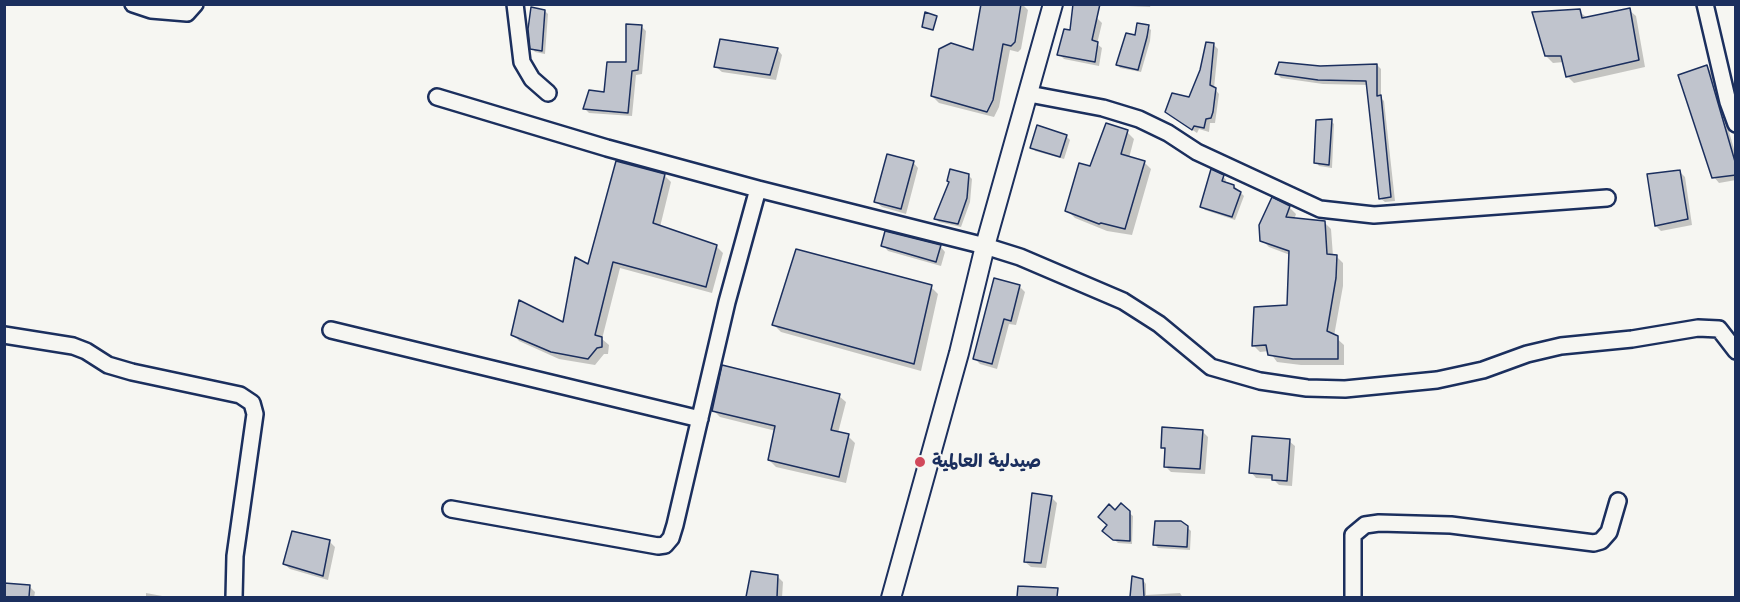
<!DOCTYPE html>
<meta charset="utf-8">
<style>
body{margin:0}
#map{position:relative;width:1740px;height:602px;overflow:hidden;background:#f6f6f2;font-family:"Playpen Sans",sans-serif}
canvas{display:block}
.frame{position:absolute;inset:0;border:6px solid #1b2f5e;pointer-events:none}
</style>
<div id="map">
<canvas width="1740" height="602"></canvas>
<div class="frame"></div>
</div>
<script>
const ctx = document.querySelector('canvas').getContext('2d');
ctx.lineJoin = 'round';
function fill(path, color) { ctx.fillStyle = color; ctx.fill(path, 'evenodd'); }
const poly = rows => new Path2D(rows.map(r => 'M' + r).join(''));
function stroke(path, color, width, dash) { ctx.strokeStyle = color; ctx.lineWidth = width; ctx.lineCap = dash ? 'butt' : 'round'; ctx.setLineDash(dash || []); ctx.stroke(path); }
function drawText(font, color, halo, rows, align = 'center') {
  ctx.font = font + ' "Playpen Sans","Playpen Sans Arabic",sans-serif'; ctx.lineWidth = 4.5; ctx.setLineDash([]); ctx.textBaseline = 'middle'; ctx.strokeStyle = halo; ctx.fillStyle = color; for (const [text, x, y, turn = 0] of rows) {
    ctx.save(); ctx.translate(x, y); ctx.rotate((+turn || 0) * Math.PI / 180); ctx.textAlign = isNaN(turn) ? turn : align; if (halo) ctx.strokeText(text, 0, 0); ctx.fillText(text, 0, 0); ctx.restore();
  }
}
fill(poly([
 [982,4,1022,4,1028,10,1021,49,1018,52,1010,50,999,107,994,117,939,103,932,96,975,52],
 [1126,4,1151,4,1150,7,1128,6],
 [1629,10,1636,16,1645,67,1574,83,1567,76,1564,62,1553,63,1546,56,1579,11,1586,17],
 [545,11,548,14,545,54,535,52,532,48],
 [1073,14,1097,18,1102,23,1097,44,1102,48,1099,66,1064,59,1059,54,1072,32],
 [641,26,646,31,642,74,636,75,632,116,589,113,585,109,605,94,627,64],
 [1148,27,1151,30,1150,41,1141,72,1120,68,1117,64,1136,37],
 [1213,44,1218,49,1214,88,1219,94,1215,123,1210,123,1209,132,1199,129,1197,133,1166,112,1189,99],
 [777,49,782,55,776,80,722,72,716,67],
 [1377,65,1381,69,1381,98,1384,101,1395,201,1385,202,1380,198,1368,85,1323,84,1281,78,1277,74,1320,68],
 [1707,67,1712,72,1736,156,1736,180,1719,183,1714,177],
 [1331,121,1334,124,1332,168,1319,166,1316,162],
 [1127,132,1134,139,1129,158,1144,162,1151,169,1132,235,1107,231,1075,218,1067,210,1091,168],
 [1066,136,1070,140,1064,159,1035,151,1032,147],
 [913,162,918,168,906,214,882,207,876,202],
 [1679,171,1685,177,1692,225,1661,231,1656,226],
 [664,175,671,182,660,227,716,246,723,253,712,293,620,268,602,339,609,345,608,354,604,354,595,365,559,359,519,341,513,334,564,324,589,266],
 [968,175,972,179,970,202,961,227,939,222,936,219,950,182],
 [1223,176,1226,180,1225,183,1234,186,1244,196,1235,220,1205,210,1202,207],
 [1289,207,1296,214,1294,220,1324,222,1331,229,1333,256,1336,256,1343,263,1343,286,1334,336,1344,345,1344,365,1301,365,1277,362,1269,351,1260,352,1253,345,1288,306,1290,255,1269,247,1262,240],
 [883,245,940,246,945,252,941,266,888,251],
 [1019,286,1025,292,1016,325,1009,324,997,369,980,364,975,359],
 [931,287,938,294,921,371,781,332,774,325],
 [839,396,846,402,838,433,848,436,855,443,846,483,776,467,769,460,776,431,720,417,713,410],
 [1203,432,1208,437,1205,474,1171,472,1165,466,1166,451,1162,447],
 [1289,441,1295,446,1292,486,1279,485,1273,479,1256,478,1251,472],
 [1051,497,1057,503,1046,568,1031,567,1025,562],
 [1121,506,1133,516,1132,544,1118,543,1104,530],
 [1181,522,1191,531,1190,550,1158,548,1155,545],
 [329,541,335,547,328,580,290,569,284,564],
 [752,573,777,576,783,582,782,598,748,598],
 [1133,578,1143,580,1146,584,1146,595,1180,593,1183,598,1132,598],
 [4,585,29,586,35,592,34,598,4,598],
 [146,593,173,598,146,598],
 [970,596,989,597,989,598,970,598]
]), '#0003');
const building = poly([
 [981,4,1021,4,1015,42,1011,46,1003,44,993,100,987,112,931,96,939,49,951,43,973,50,981,4],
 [1073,4,1100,4,1092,40,1098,42,1095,62,1057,55,1064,29,1070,30,1073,4],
 [531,7,545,10,542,51,530,49,528,29,531,7],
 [1630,8,1639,60,1566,77,1561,56,1545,56,1532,12,1580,9,1582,18,1630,8],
 [925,12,937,16,933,30,922,27,925,12],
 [1137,23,1149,25,1147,37,1138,70,1116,65,1126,33,1135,35,1137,23],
 [626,24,642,25,638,70,632,71,628,113,583,109,589,90,604,92,607,62,626,62,626,24],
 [720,39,778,48,770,75,714,67,720,39],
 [1206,42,1214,43,1210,85,1216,88,1213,112,1211,118,1206,119,1204,128,1194,126,1192,130,1165,112,1172,93,1189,97,1200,70,1206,42],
 [1279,62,1320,66,1377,64,1377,96,1381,95,1391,197,1379,199,1366,81,1318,80,1275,74,1279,62],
 [1707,65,1736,165,1736,175,1712,178,1678,75,1707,65],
 [1332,119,1329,165,1314,163,1316,120,1332,119],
 [1106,123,1128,130,1121,154,1145,161,1125,229,1101,223,1099,224,1065,211,1079,163,1090,166,1106,123],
 [1037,125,1067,135,1060,157,1030,148,1037,125],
 [887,154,914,161,901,209,874,202,887,154],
 [616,161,665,174,653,223,717,245,706,287,613,262,595,335,602,337,602,347,597,348,588,359,551,352,511,335,519,300,563,322,575,257,588,264,616,161],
 [950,169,969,174,967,198,958,224,934,219,949,182,947,181,950,169],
 [1211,169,1224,175,1222,181,1234,185,1234,188,1241,192,1232,217,1200,207,1211,169],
 [1680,170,1688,219,1655,226,1647,174,1680,170],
 [1272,197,1290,206,1286,217,1325,221,1327,254,1337,255,1336,278,1327,331,1338,336,1338,359,1293,359,1268,355,1266,345,1252,346,1254,307,1287,305,1289,251,1260,241,1259,225,1272,197],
 [885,231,941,245,936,262,881,246,885,231],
 [796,249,932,285,914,364,772,325,796,249],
 [994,278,1020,285,1011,321,1004,319,992,364,973,359,994,278],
 [722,365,840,394,831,430,849,434,839,477,768,460,775,426,712,411,722,365],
 [1162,427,1203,430,1200,469,1164,467,1165,448,1161,448,1162,427],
 [1252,436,1290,439,1287,481,1272,480,1272,475,1249,473,1252,436],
 [1032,493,1052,496,1041,563,1024,562,1032,493],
 [1121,503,1130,511,1130,541,1113,540,1102,531,1107,525,1098,517,1109,504,1115,510,1121,503],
 [1155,521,1181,521,1188,526,1187,547,1153,545,1155,521],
 [292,531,330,540,323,576,283,564,292,531],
 [751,571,778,575,777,597,746,597,751,571],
 [1132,576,1143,579,1144,597,1130,597,1132,576],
 [4,583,30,585,29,597,4,597,4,583],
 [1018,586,1058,588,1057,597,1017,597,1018,586]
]);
fill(building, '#c0c4cd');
stroke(building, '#1b2f5e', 1.5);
const minor = poly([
 [133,4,151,10,187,13,195,4],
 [515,4,522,62,532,79,548,93],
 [1705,4,1728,102,1736,124],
 [1029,94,1103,108,1139,119,1168,133,1197,152,1320,209,1374,215,1607,198],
 [437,97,607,148,758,189,985,246,1020,257,1123,301,1159,324,1211,367,1260,381,1307,388,1345,389,1437,380,1483,370,1527,354,1561,346,1632,339,1698,328,1719,329,1736,351],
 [331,330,700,419],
 [4,335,73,346,86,351,108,365,132,372,240,395,252,403,255,414,235,556,234,598],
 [451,509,658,546,665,545,671,538,675,525,727,302,758,189],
 [1353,598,1353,535,1365,525,1379,523,1451,525,1594,543,1601,541,1609,532,1618,501]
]);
const tertiary = poly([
 [891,598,959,353,985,246,1053,4]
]);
stroke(minor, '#1b2f5e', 20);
stroke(tertiary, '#1b2f5e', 22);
stroke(minor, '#f6f6f2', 15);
stroke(tertiary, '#f6f6f2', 18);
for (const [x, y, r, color] of [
 [920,462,6,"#d1495b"]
]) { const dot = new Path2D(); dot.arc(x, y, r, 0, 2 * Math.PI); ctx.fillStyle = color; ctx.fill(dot); stroke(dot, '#f6f6f2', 2); }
drawText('bold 18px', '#1b2f5e', '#f6f6f2', [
 ["صيدلية العالمية",932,462]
], 'left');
</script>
